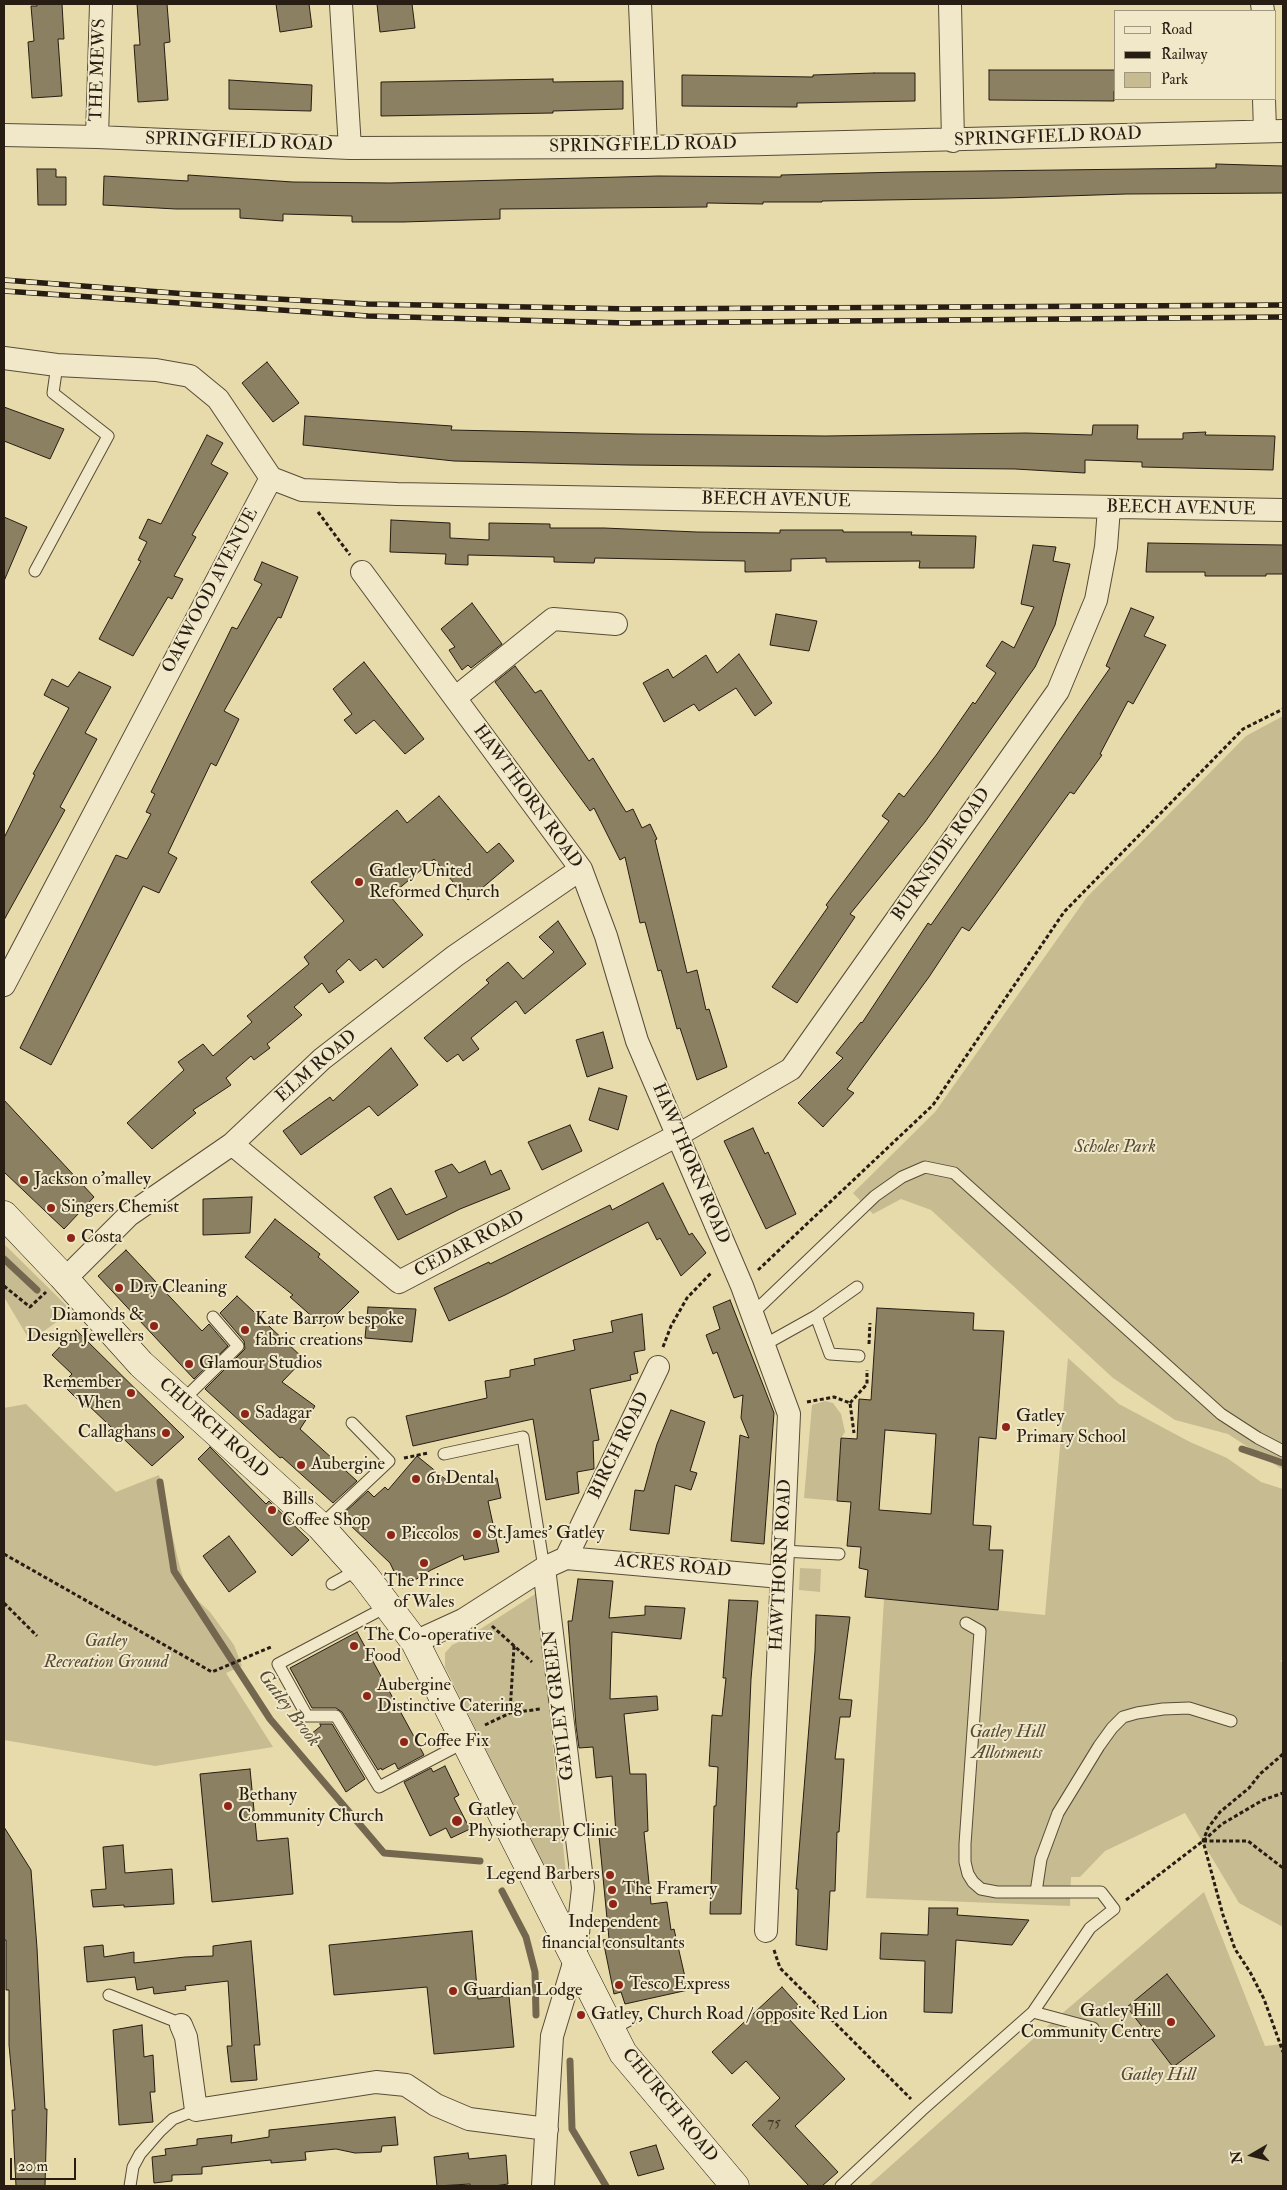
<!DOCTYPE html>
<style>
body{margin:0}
#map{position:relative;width:1287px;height:2190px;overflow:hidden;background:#e8dbab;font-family:"IM FELL Double Pica",serif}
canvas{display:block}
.frame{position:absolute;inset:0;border:5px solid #271d12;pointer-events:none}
.legend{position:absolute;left:1114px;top:10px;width:162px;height:90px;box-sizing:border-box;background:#f0e8c8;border:1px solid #a0977f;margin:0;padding:6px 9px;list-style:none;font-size:15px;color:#271d12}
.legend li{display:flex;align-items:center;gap:10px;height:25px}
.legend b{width:25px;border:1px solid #a0977f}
.north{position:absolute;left:1227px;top:2130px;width:50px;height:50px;-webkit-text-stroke:4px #f0e8c8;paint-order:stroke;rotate:262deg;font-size:14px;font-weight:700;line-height:20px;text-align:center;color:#271d12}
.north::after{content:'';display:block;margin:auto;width:18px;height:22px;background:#271d12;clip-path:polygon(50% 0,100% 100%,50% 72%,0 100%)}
.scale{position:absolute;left:10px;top:2158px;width:66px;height:22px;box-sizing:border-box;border:2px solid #271d12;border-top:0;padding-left:6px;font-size:15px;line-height:18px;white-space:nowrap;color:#271d12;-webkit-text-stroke:4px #f0e8c8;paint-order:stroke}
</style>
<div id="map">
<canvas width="1287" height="2190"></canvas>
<div class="frame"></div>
<ul class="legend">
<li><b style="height:6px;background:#f0e8c8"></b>Road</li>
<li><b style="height:6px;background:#271d12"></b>Railway</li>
<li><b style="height:14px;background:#c7bb91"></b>Park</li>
</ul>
<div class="north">N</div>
<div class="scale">20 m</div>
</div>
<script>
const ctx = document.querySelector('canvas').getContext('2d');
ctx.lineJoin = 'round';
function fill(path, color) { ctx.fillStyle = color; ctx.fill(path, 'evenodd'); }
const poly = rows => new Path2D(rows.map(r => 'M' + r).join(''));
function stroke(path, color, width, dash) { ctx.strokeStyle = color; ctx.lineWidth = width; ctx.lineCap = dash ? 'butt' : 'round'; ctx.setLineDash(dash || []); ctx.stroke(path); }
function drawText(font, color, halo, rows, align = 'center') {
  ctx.font = font + ' "IM FELL Double Pica",serif'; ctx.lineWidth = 4; ctx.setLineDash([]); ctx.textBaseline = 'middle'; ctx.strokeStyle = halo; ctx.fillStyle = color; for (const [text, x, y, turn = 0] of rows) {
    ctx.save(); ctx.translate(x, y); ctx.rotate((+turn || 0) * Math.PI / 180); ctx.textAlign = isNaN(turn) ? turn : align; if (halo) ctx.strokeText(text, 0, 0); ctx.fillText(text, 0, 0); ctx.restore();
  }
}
fill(poly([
 [1283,716,1283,1470,1228,1434,1175,1420,1113,1378,931,1210,901,1199,873,1214,853,1193,935,1112,1087,897,1246,736],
 [4,1244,72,1311,30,1341,4,1297],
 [1068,1358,1119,1404,1190,1442,1227,1458,1261,1482,1283,1489,1283,1659,1280,1661,1283,1662,1283,1927,1239,1903,1185,1813,1105,1851,1080,1877,1071,1877,1070,1906,866,1898,884,1599,1045,1615],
 [825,1401,833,1403,841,1414,845,1432,841,1438,837,1501,804,1498,812,1405],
 [26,1404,116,1492,159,1475,178,1560,185,1584,192,1595,210,1612,234,1645,242,1666,226,1673,273,1747,155,1766,4,1740,4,1408],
 [800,1568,821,1569,820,1592,799,1590],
 [537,1593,566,1874,550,1879,445,1667,445,1653,452,1645,463,1640],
 [1204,1892,1265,2046,1283,2044,1283,2186,868,2186,1051,2023]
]), '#c7bb91');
stroke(poly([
 [4,1259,37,1290],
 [1242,1449,1283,1463],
 [160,1482,174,1571,270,1719,384,1853,480,1861],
 [502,1891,526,1937,535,1972,536,2015],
 [570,2061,572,2129,606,2186]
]), '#73684f', 7);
const building = poly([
 [37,4,62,4,64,39,58,39,62,96,32,98,28,42,34,41,31,6,37,6,37,4],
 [137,4,167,4,170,42,164,43,168,100,138,102,134,45,140,45,137,4],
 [276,4,309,4,312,27,280,32,276,4],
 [377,4,412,4,415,28,380,32,377,4],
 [989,70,1116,70,1116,91,1114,91,1114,101,989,100,989,70],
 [874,73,915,73,915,101,797,103,797,107,682,106,682,75,813,77,813,75,874,73],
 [553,79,553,82,623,81,623,109,553,111,553,113,381,116,381,82,553,79],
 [229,80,312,85,311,111,229,109,229,80],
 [1216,164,1283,166,1283,193,1126,194,1005,198,822,201,822,202,763,202,763,204,707,203,707,207,500,209,500,219,403,222,352,222,352,216,283,214,283,221,255,219,240,218,240,209,176,209,103,205,104,176,188,181,188,175,293,182,390,183,658,176,781,177,781,175,902,172,1216,168,1216,164],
 [37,169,56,169,56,177,66,177,66,205,38,205,37,169],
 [267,362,299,403,273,422,242,383,267,362],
 [4,407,64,429,50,459,4,441,4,407],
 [305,416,452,426,451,430,637,434,825,436,1026,433,1092,435,1093,425,1138,425,1137,439,1183,439,1183,433,1206,432,1205,435,1275,436,1273,470,1142,467,1142,462,1085,460,1085,473,1015,469,627,465,454,461,303,445,305,416],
 [207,435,223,443,211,464,228,473,192,535,196,537,174,576,183,579,172,599,168,597,133,656,99,639,141,561,138,560,147,542,139,538,148,519,161,524,207,435],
 [4,517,27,527,4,581,4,517],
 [391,520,450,523,450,538,489,540,489,523,550,524,550,528,604,528,697,532,780,533,780,530,843,530,843,532,912,532,911,535,976,536,974,568,919,568,920,561,826,562,826,558,791,559,791,571,745,572,745,561,595,558,594,563,554,562,554,557,468,555,468,565,445,564,446,554,390,552,391,520],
 [1148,543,1283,545,1283,574,1266,574,1266,576,1205,576,1205,572,1146,572,1148,543],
 [1033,545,1056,547,1053,561,1070,564,1055,625,1035,667,925,822,850,914,855,917,797,1003,772,987,828,907,826,905,889,821,882,816,899,793,904,797,937,754,973,702,975,704,996,673,986,666,1002,641,1014,648,1034,607,1021,604,1033,545],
 [262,562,298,577,281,618,278,617,224,711,239,719,216,766,211,763,168,853,177,858,159,893,143,886,51,1065,20,1048,116,855,127,859,151,814,146,812,155,794,151,792,232,627,237,629,262,584,254,580,262,562],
 [472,603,502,644,471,668,468,665,462,670,449,650,455,647,441,629,472,603],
 [1131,608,1154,617,1144,636,1166,645,1133,704,1128,701,1100,754,1102,755,1074,794,1070,792,969,931,962,927,929,977,847,1089,854,1093,823,1127,798,1103,843,1058,836,1053,861,1022,862,1023,928,923,931,925,1110,668,1106,666,1131,608],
 [776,614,817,621,809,651,770,645,776,614],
 [739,654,772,703,755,716,736,688,699,711,694,704,664,722,643,683,668,669,673,678,706,655,717,673,739,654],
 [364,662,424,739,405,754,374,720,356,734,344,720,352,714,333,689,364,662],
 [515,666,535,693,541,690,589,761,593,758,626,812,633,809,642,828,650,824,657,839,655,840,687,973,697,970,706,1010,709,1009,727,1067,697,1080,680,1028,677,1029,661,970,658,971,645,922,640,923,625,857,620,860,594,808,590,811,495,682,515,666],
 [79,672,111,687,85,733,97,739,60,807,65,810,4,920,4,838,35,775,33,774,69,708,44,695,52,679,68,687,79,672],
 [439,796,487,853,499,843,514,861,468,900,434,859,390,896,423,935,383,968,376,959,360,971,349,959,336,971,344,982,329,993,322,983,294,1007,302,1015,267,1044,270,1048,254,1060,251,1056,226,1078,231,1085,193,1110,196,1113,152,1149,127,1123,184,1070,178,1062,203,1044,213,1056,252,1022,247,1016,309,964,304,957,344,921,311,882,397,810,407,823,439,796],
 [558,921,586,964,525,1014,516,1001,471,1038,479,1049,463,1061,458,1054,447,1062,424,1038,489,983,486,980,508,962,523,979,554,952,539,937,558,921],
 [603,1032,613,1068,587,1077,576,1040,603,1032],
 [391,1048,418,1085,378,1116,369,1106,301,1155,283,1131,330,1097,333,1101,391,1048],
 [599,1088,627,1096,618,1130,589,1120,599,1088],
 [4,1100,94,1197,64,1229,4,1172,4,1100],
 [570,1125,582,1151,542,1170,528,1142,570,1125],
 [753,1128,765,1154,768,1152,796,1214,766,1229,724,1141,753,1128],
 [485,1161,491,1175,501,1170,510,1189,460,1209,398,1240,374,1197,391,1188,406,1215,447,1197,435,1171,452,1164,459,1173,485,1161],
 [663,1183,689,1235,692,1233,706,1253,681,1276,660,1238,657,1240,648,1222,505,1295,449,1321,434,1288,489,1262,490,1264,610,1205,612,1210,663,1183],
 [252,1197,250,1233,203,1235,203,1199,252,1197],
 [275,1219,320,1254,318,1257,359,1292,324,1327,290,1297,293,1295,245,1257,275,1219],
 [126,1250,202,1331,209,1324,228,1346,194,1379,98,1276,126,1250],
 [237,1296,304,1359,282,1382,315,1406,300,1429,357,1481,333,1503,282,1457,280,1458,205,1389,245,1349,244,1341,220,1313,237,1296],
 [730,1300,774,1413,764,1544,731,1541,740,1435,749,1438,741,1418,743,1395,734,1398,717,1352,713,1354,706,1335,720,1329,713,1307,730,1300],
 [368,1307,416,1309,412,1342,365,1338,368,1307],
 [877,1308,974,1313,973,1330,1004,1331,996,1439,979,1437,973,1525,991,1526,989,1550,1003,1550,998,1610,865,1597,868,1570,859,1568,861,1547,847,1546,851,1502,837,1501,841,1438,857,1439,859,1399,871,1400,877,1308],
 [885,1430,936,1434,931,1514,879,1510,885,1430],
 [642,1314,645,1350,634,1352,638,1373,630,1375,631,1380,590,1389,599,1440,593,1441,594,1469,577,1472,579,1493,546,1500,533,1419,413,1446,406,1416,487,1398,485,1381,510,1377,510,1370,535,1365,534,1359,575,1350,573,1340,613,1332,611,1321,642,1314],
 [76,1330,184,1437,152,1466,87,1404,85,1407,62,1384,72,1374,52,1355,76,1330],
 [671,1410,705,1422,690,1471,697,1473,691,1490,675,1485,669,1534,630,1530,635,1490,644,1491,657,1444,671,1410],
 [210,1447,266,1504,269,1501,309,1540,292,1556,198,1459,210,1447],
 [417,1456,449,1482,476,1476,477,1483,497,1478,501,1498,488,1501,499,1552,464,1560,463,1555,431,1570,402,1588,390,1563,348,1523,351,1519,344,1513,368,1491,374,1497,385,1487,388,1490,417,1456],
 [229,1536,256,1572,229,1592,203,1556,229,1536],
 [578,1579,613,1581,609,1618,645,1615,645,1606,685,1608,681,1639,612,1632,610,1699,657,1696,658,1710,624,1714,630,1774,646,1774,648,1831,644,1832,651,1904,667,1902,671,1930,674,1929,688,1990,625,2004,621,1992,614,1994,603,1940,609,1939,599,1836,616,1834,612,1776,596,1778,593,1747,579,1748,576,1726,568,1621,572,1621,578,1579],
 [729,1600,758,1601,751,1679,741,1914,710,1914,714,1806,716,1806,718,1767,709,1766,712,1715,722,1716,726,1678,723,1678,729,1600],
 [816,1615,850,1617,839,1699,852,1700,850,1717,840,1717,835,1759,844,1759,839,1832,837,1832,835,1891,830,1891,827,1950,796,1945,798,1889,796,1889,815,1651,816,1615],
 [357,1632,424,1755,398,1769,395,1763,382,1770,381,1768,378,1770,342,1712,336,1708,312,1708,290,1668,357,1632],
 [320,1724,332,1724,365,1779,346,1792,311,1734,321,1726,320,1724],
 [445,1766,459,1795,454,1798,470,1829,451,1838,446,1828,430,1836,404,1782,431,1768,433,1772,445,1766],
 [250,1769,257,1841,288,1838,293,1894,212,1902,200,1774,250,1769],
 [4,1827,31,1870,37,1948,45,2109,47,2109,45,2186,16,2186,12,2110,15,2110,9,2045,9,1990,6,1990,6,1940,4,1940,4,1827],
 [123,1845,125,1873,172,1869,174,1904,124,1907,124,1905,93,1907,91,1890,106,1889,103,1847,123,1845],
 [929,1908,958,1908,957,1915,1029,1920,1012,1945,956,1940,952,2013,924,2012,925,1961,880,1959,881,1933,928,1935,929,1908],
 [472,1931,478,1999,509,1996,514,2047,434,2054,427,1987,334,1995,329,1945,472,1931],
 [251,1941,260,2045,254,2045,257,2080,231,2082,227,2046,232,2046,228,1981,185,1986,186,1990,154,1994,153,1987,137,1990,135,1977,87,1982,84,1947,103,1945,104,1957,134,1952,134,1963,185,1957,213,1956,213,1946,251,1941],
 [1167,1974,1215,2036,1173,2067,1127,2007,1167,1974],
 [782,1987,799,2006,787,2017,845,2079,795,2126,838,2172,822,2186,809,2186,752,2125,780,2098,746,2061,732,2074,712,2052,782,1987],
 [142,2025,144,2057,153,2055,155,2092,150,2092,153,2122,119,2125,113,2030,142,2025],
 [395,2117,398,2145,382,2146,381,2152,355,2153,336,2149,305,2152,306,2160,271,2163,271,2160,202,2167,202,2174,172,2175,172,2181,154,2183,152,2157,166,2155,165,2149,197,2145,197,2139,232,2135,231,2143,269,2137,269,2130,395,2117],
 [656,2145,664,2169,638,2176,630,2152,656,2145],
 [468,2153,469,2159,506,2155,508,2184,494,2186,470,2186,470,2184,437,2186,434,2157,468,2153]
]);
fill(building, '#8b8062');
stroke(building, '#271d12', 1);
const lane = poly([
 [35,571,108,436,53,393,57,365],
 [752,1314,875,1196,902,1177,925,1167,954,1173,1221,1414,1258,1438,1283,1451],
 [816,1316,830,1354,859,1356],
 [764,1345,816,1316,857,1287],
 [182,1401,238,1346,213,1317],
 [444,1454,523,1437,544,1568],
 [320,1526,389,1461,352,1423],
 [783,1551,839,1554],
 [332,1584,359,1569],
 [388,1606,278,1664,307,1716,336,1716,379,1787,465,1742],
 [1036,1892,1041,1859,1058,1813,1099,1746,1112,1728,1123,1717,1137,1713,1163,1709,1189,1708,1231,1721],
 [109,1995,177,2022,181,2025],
 [1033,2012,1093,2028],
 [611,2030,633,2018],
 [130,2186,133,2167,140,2154,160,2131,173,2119,196,2110],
 [841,2186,922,2110,1033,2012,1090,1928,1114,1909,1101,1892,997,1892,981,1889,973,1882,968,1874,965,1862,965,1844,980,1631,966,1623]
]);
const street = poly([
 [341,4,350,148],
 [640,4,646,147],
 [950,4,953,141],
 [1262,4,1263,11],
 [1264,99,1265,131],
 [4,135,97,137,350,148,646,147,1283,131],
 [97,137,101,4],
 [4,358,57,365,156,370,190,376,218,399,271,478,4,985],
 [271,478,302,490,397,494,1283,510],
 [362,572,581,869,606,936,637,1041,742,1286,789,1414,766,1931],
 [455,698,553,619,616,624],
 [232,1144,399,1282,678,1135,791,1069,1058,691,1096,600,1106,547,1109,508],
 [65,1279,129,1215,232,1144,322,1059,455,956,581,869],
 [566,1558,781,1577],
 [415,1642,463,1620,544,1568,566,1558,658,1367],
 [181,2025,186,2037,196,2110,376,2082,406,2085,436,2105,469,2119,547,2129],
 [543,2186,552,2036,575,1960,583,1888,544,1568]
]);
const secondary = poly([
 [4,1215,62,1276,141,1364,320,1526,365,1576,415,1642,623,2053,735,2186]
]);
stroke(lane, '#574c38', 13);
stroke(street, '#574c38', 24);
stroke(secondary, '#271d12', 29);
stroke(poly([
 [318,512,350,555],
 [758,1270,933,1105,1064,912,1243,729,1283,709],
 [4,1286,30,1307,46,1292],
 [869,1344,870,1323],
 [663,1347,671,1326,687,1298,712,1272],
 [807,1402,834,1397,850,1403,854,1433],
 [850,1403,867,1384,867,1370],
 [404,1458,428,1453],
 [4,1554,212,1672,271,1647],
 [4,1603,37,1636],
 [492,1626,532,1662],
 [510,1713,540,1709],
 [485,1725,510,1713,514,1646],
 [1283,1754,1260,1774,1249,1788,1220,1812,1208,1828,1203,1841,1223,1915,1235,1949,1250,1972,1264,1999,1283,2052],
 [1203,1841,1248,1841,1283,1868],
 [1126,1900,1203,1841,1222,1824,1263,1800,1283,1793],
 [774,1950,780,1968,911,2099]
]), '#271d12', 3, [4, 2.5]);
stroke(lane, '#f0e8c8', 11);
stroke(street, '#f0e8c8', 22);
stroke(secondary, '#f0e8c8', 28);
const rail = poly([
 [4,280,187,294,368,304,633,309,1283,305],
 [4,291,368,316,627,323,1283,317]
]);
stroke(rail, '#271d12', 5.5);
stroke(rail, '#f0e8c8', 4, [11]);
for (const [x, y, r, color] of [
 [359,882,5,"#8f2418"],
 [24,1180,5,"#8f2418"],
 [51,1208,5,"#8f2418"],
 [71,1238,5,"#8f2418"],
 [119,1288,5,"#8f2418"],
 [154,1326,5,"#8f2418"],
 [245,1330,5,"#8f2418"],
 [189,1364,5,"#8f2418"],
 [131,1393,5,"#8f2418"],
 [245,1414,5,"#8f2418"],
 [1006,1427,5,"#8f2418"],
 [166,1433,5,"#8f2418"],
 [301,1465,5,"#8f2418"],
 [416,1479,5,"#8f2418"],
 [272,1510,5,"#8f2418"],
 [477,1534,5,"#8f2418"],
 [391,1535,5,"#8f2418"],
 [424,1563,5,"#8f2418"],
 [354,1646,5,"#8f2418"],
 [367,1696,5,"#8f2418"],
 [404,1742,5,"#8f2418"],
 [228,1806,5,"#8f2418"],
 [457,1821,6,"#8f2418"],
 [610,1875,5,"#8f2418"],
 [612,1890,5,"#8f2418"],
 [613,1904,5,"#8f2418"],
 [619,1985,5,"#8f2418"],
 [453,1991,5,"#8f2418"],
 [581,2015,5,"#8f2418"],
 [1171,2022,5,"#8f2418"]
]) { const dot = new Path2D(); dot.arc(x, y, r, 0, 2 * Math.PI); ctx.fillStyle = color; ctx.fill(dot); stroke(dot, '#f0e8c8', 2); }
drawText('15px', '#403626', null, [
 ["75",774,2124]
]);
drawText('18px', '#271d12', '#f0e8c8', [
 ["THE MEWS",99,70,-88],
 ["SPRINGFIELD ROAD",1048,138,-2],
 ["SPRINGFIELD ROAD",239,143,2],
 ["SPRINGFIELD ROAD",643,146,-1],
 ["BEECH AVENUE",776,501,1],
 ["BEECH AVENUE",1181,509,1],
 ["OAKWOOD AVENUE",211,591,-62],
 ["HAWTHORN ROAD",527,797,54],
 ["BURNSIDE ROAD",942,855,-55],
 ["ELM ROAD",317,1067,-41],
 ["HAWTHORN ROAD",690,1164,67],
 ["CEDAR ROAD",470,1245,-28],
 ["CHURCH ROAD",213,1429,42],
 ["BIRCH ROAD",620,1446,-64],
 ["HAWTHORN ROAD",782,1565,-87],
 ["ACRES ROAD",673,1567,5],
 ["GATLEY GREEN",560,1705,-97],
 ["CHURCH ROAD",669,2106,51]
]);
drawText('18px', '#271d12', '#f0e8c8', [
 ["Gatley United",369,872],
 ["Reformed Church",369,893],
 ["Jackson o'malley",34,1180],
 ["Singers Chemist",61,1208],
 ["Costa",81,1238],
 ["Dry Cleaning",129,1288],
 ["Diamonds &",144,1316,"right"],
 ["Design Jewellers",144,1337,"right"],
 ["Kate Barrow bespoke",255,1320],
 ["fabric creations",255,1341],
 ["Glamour Studios",199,1364],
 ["Remember",121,1383,"right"],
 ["When",121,1404,"right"],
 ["Sadagar",255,1414],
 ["Gatley",1016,1417],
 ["Primary School",1016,1438],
 ["Callaghans",156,1433,"right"],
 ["Aubergine",311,1465],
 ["61 Dental",426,1479],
 ["Bills",282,1500],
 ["Coffee Shop",282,1521],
 ["St.James' Gatley",487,1534],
 ["Piccolos",401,1535],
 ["The Prince",424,1582,"center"],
 ["of Wales",424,1603,"center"],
 ["The Co-operative",364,1636],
 ["Food",364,1657],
 ["Aubergine",377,1686],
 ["Distinctive Catering",377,1707],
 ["Coffee Fix",414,1742],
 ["Bethany",238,1796],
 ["Community Church",238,1817],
 ["Gatley",468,1811],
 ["Physiotherapy Clinic",468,1832],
 ["Legend Barbers",600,1875,"right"],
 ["The Framery",622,1890],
 ["Independent",613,1923,"center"],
 ["financial consultants",613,1944,"center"],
 ["Tesco Express",629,1985],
 ["Guardian Lodge",463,1991],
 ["Gatley Hill",1161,2012,"right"],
 ["Community Centre",1161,2033,"right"],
 ["Gatley, Church Road / opposite Red Lion",591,2015]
], 'left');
drawText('italic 18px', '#574c38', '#f0e8c8', [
 ["Scholes Park",1115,1148],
 ["Gatley",106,1642],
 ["Recreation Ground",106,1663],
 ["Gatley Hill",1007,1733],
 ["Allotments",1007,1754],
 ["Gatley Hill",1158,2076]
]);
drawText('italic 19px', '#5a4f3a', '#f0e8c8', [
 ["Gatley Brook",288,1709,53]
]);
</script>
